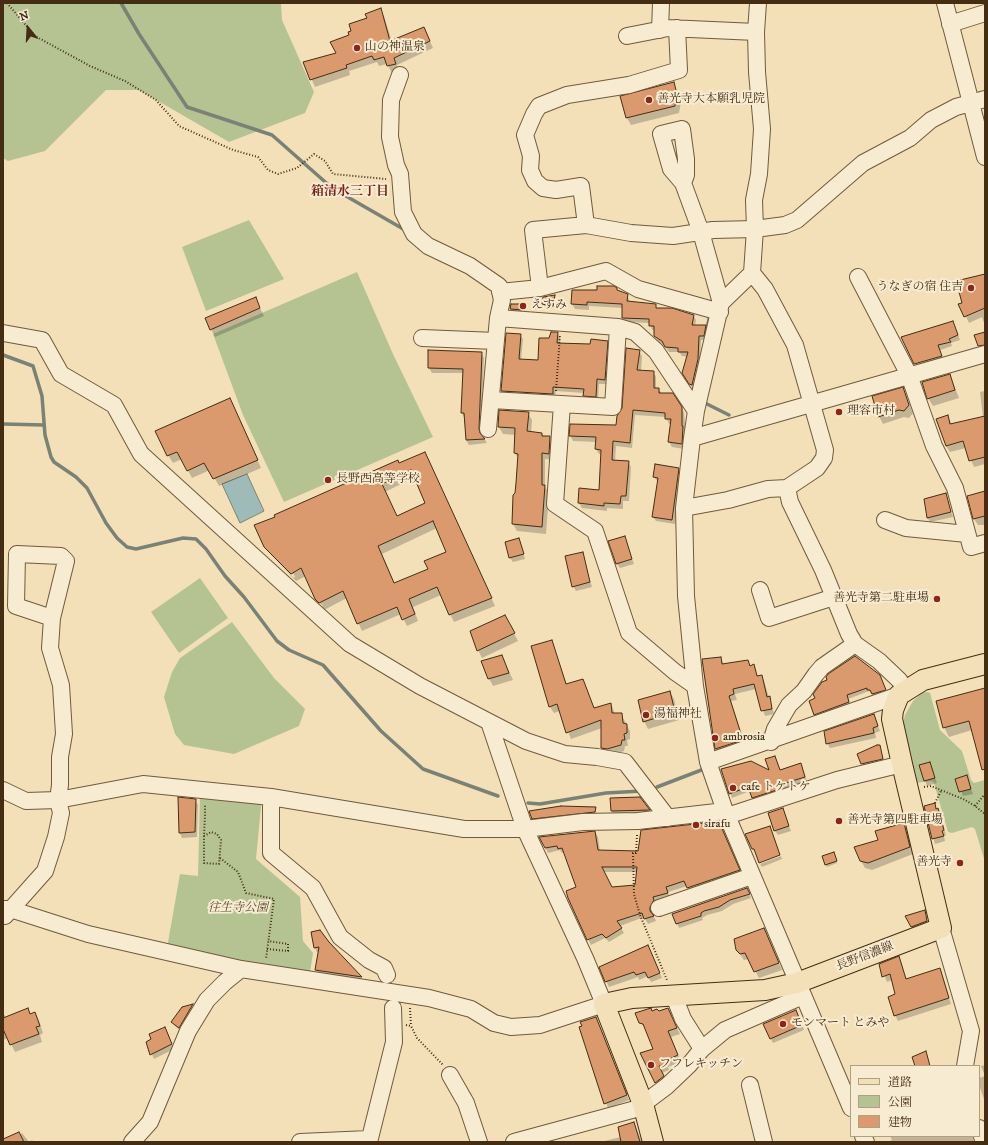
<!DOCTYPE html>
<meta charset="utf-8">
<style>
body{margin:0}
#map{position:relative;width:988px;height:1145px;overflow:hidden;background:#f3e0b9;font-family:"IM FELL DW Pica","Noto Serif JP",serif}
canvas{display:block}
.frame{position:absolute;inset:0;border:4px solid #442d13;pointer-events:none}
.legend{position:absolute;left:850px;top:1065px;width:130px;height:72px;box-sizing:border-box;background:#f7ebd2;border:1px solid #af9f86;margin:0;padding:5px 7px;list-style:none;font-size:12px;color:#442d13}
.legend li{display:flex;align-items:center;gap:8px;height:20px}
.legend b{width:20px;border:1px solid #af9f86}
.north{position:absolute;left:8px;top:8px;width:40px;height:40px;-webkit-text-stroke:3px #f7ebd2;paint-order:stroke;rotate:342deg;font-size:11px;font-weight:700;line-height:16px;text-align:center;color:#442d13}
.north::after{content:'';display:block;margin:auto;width:14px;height:18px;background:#442d13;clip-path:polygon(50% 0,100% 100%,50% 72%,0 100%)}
</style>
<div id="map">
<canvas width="988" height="1145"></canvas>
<div class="frame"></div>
<ul class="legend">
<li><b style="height:5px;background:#f3e0b9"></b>道路</li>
<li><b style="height:11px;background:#b5c393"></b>公園</li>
<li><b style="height:11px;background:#da9a6e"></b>建物</li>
</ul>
<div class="north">N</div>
</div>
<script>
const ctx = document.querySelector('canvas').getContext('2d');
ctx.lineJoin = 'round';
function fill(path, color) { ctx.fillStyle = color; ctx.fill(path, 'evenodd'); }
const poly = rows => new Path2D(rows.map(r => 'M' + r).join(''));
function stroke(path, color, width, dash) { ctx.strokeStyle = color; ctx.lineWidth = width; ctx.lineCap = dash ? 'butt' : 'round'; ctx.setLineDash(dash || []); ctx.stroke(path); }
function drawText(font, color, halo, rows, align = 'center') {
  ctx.font = font + ' "IM FELL DW Pica","Noto Serif JP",serif'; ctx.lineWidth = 4; ctx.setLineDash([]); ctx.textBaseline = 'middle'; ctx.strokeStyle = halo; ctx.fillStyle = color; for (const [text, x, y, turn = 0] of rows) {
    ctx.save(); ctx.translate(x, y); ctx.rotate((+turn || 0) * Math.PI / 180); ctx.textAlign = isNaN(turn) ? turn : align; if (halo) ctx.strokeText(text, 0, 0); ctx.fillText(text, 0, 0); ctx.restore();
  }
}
fill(poly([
 [3,3,281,3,282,20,314,92,305,113,229,142,139,90,106,90,45,151,8,161,3,158],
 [249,220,284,279,206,311,182,247],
 [357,272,393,354,433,437,284,502,243,415,213,334],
 [200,578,228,618,179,653,151,612],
 [232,622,274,678,305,709,299,726,234,754,184,745,175,734,164,697,172,672,180,658],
 [927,692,930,693,940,730,962,751,971,780,974,783,985,780,985,862,975,829,972,827,952,833,948,832,934,783,932,781,916,783,902,727,905,715,913,701,922,693],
 [200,795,262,796,256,859,300,897,303,941,313,953,310,972,167,948,180,874,198,876]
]), '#b5c393');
const water = poly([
 [247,474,264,511,240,523,222,484,247,474]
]);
fill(water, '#9ebbb8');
stroke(water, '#7a8276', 1);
fill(poly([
 [380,9,384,16,392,42,424,28,433,48,397,65,399,70,392,73,387,64,379,66,377,62,349,71,350,75,315,87,304,62,338,53,351,35],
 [673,83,681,102,679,113,631,125,627,118,622,97],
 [985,275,985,326,982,317,969,323,960,304,963,303],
 [572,291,618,292,627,295,630,302,655,305,657,309,693,315,696,320,695,326,706,326,708,331,706,340,701,340,700,365,693,389,686,378,688,357,682,356,679,352,669,352,665,346,658,341,655,336,655,330,652,330,650,323,625,322,623,317,623,308,589,306,589,310,575,309,572,304],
 [554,296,554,307,544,306,543,304],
 [255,298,264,316,215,337,211,329],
 [512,305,522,305,525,309,525,314,513,313,511,309],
 [955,326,960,340,951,343,952,346,940,350,944,361,918,368,902,338],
 [557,333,560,337,560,344,591,345,607,342,610,347,607,384,599,384,598,401,587,400,584,393,556,391,555,398,505,395,502,391,520,335,523,339,521,360,539,362,549,339],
 [429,351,481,353,484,358,481,434,487,443,469,445,466,440,464,417,462,413,464,373,432,373,429,368],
 [639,351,642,356,641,371,653,372,656,377,656,389,659,389,662,394,681,407,684,413,686,433,684,449,672,447,669,442,671,424,669,424,666,417,635,415,632,448,616,446,615,461,628,462,631,467,629,501,623,501,623,509,607,508,607,511,582,508,579,503,600,491,602,454,599,454,596,449,597,442,573,441,570,435,617,426],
 [950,375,959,398,933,406,928,398],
 [903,388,913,413,909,418,904,417,883,424,879,416],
 [985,391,985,464,974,467,966,448,950,452,946,446,948,416,952,425,983,418,980,392],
 [230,399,261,468,219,486,210,470,192,478,182,459,173,463,168,455],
 [528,413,532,420,531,433,550,437,554,444,553,460,545,459,545,487,549,493,546,534,517,531,513,524,519,460,515,453,516,435,503,434,499,427],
 [428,460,495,606,454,622,441,595,413,607,418,621,407,626,401,614,362,631,347,598,324,610,319,605,322,607,323,606,316,599,306,576,296,581,269,553,294,578,295,576,265,546,399,464],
 [415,477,427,504,397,517,385,492],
 [437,528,448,553,429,569,395,584,382,554],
 [678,468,681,473,675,524,656,521,653,517,658,482,654,477],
 [985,493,985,525,978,525,974,519,968,496],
 [945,494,953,517,930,522,927,517],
 [624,537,634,564,620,568,617,564],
 [519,539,525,559,513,562,510,558],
 [582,553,592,587,576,591,573,586],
 [505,616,518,641,482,658,478,650],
 [552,642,567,685,583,680,595,713,611,704,615,714,621,714,630,731,630,739,627,740,628,746,625,746,624,751,611,755,606,754,602,748,602,728,571,739,560,711,554,713,550,707,533,647],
 [502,656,513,680,493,686,489,678],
 [721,658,724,665,747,661,751,667,754,666,758,677,761,676,764,681,774,714,765,716,756,689,735,694,737,700,731,701,745,745,719,754,716,749,703,660],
 [882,680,887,694,875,698,869,691,848,699,851,706,817,718,815,714,816,698,828,681],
 [985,689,985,762,972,730,949,737,944,727],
 [670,692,674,699,679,720,648,729,644,721],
 [874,715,880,731,875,733,876,738,830,748,827,743],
 [879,746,885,764,865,769,858,754],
 [775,757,780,771,801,764,807,781,781,789,782,793,755,802,750,791,732,798,722,770,771,772],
 [929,763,937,783,927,786,920,766],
 [966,777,973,794,963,796,957,779],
 [179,798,195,800,198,805,197,837,182,838,180,833],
 [639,798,651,814,614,815,612,811],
 [934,804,940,814,946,835,944,836,945,841,935,844,925,806],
 [595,808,597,816,535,822,532,818],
 [782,809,791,831,778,835,775,831],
 [904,824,908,831,913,854,872,870,865,868,861,861,879,841],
 [770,827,780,854,759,862,756,853,753,849],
 [706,829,723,830,742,875,691,893,687,886,668,892,670,898,656,906,652,912,656,921,648,924,644,917,620,926,624,933,609,942,605,938,591,945,568,898,577,887,565,852,562,853,560,850,548,853,541,838,595,832,598,837,600,851,639,852],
 [603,872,638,872,636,886,612,888],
 [834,855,837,863,827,867,826,865],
 [781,856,782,859,762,867,760,864],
 [749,893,751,898,733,904,722,911,707,915,702,918,703,920,679,928,673,914],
 [925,912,929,926,914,932,907,917],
 [764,929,782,970,759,978,749,959,744,960,737,949],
 [320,931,361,978,364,981,319,974,316,970,319,952,317,952,314,947],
 [650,951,662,978,651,982,648,976,639,980,638,977,609,987,600,968],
 [899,958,907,980,940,970,951,1004,898,1021,895,1015,897,995,892,980,887,982,880,965],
 [193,1005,195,1009,182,1032,175,1026,172,1022,182,1007],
 [27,1009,31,1015,35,1013,39,1021,43,1033,40,1035,42,1042,15,1052,8,1038,3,1040,3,1012,6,1018],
 [668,1009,680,1034,671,1037,681,1062,668,1067,669,1070,662,1073,666,1083,659,1089,642,1054,655,1049,646,1029,640,1022,651,1012,658,1012],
 [798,1015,804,1030,773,1043,771,1039],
 [598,1022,629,1100,608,1108,580,1028],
 [167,1033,174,1049,154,1059,147,1042],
 [985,1065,985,1102,979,1085,979,1078,985,1076,981,1066],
 [634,1123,642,1142,600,1142,621,1137],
 [22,1133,29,1142,32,1140,34,1142,7,1142],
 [890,1136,972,1136,974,1142,887,1142,892,1140]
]), '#0003');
stroke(poly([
 [121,3,139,34,187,107,272,135,332,188,405,230],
 [706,333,710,315,708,314],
 [3,355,33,366,42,396,45,435,51,457,54,462,76,477,87,488,106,523,117,538,127,547,136,549,183,538,196,539,206,549,225,576,244,597,277,641,289,650,323,665,381,731,423,769,498,796],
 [703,402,729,415],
 [3,424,44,425],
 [657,787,704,769],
 [528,803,540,804,606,793,642,791]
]), '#7a8276', 3.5);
const building = poly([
 [381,8,390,41,424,27,430,41,394,58,396,64,387,66,384,57,374,60,372,56,346,65,347,68,310,80,303,62,336,53,330,42,349,35,348,32,351,31,349,24,367,18,365,14,381,8],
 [674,82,677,94,675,106,626,118,620,96,674,82],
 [985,274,985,308,964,317,958,304,962,303,956,281,985,274],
 [597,286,614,286,617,288,617,290,628,294,627,301,656,304,656,308,672,308,694,315,692,325,706,325,704,336,699,336,698,359,692,385,689,384,682,373,688,352,678,352,678,348,665,347,662,341,654,336,654,326,649,326,649,319,622,318,622,304,587,302,587,305,571,304,572,290,597,290,597,286],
 [555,295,553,306,542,304,543,297,555,295],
 [256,297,260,308,210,330,205,318,256,297],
 [511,304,523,304,523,310,510,309,511,304],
 [953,321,958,335,949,339,951,342,938,345,942,356,914,364,901,337,953,321],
 [551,332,558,332,557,343,590,344,591,339,608,341,605,380,597,379,596,397,583,396,584,389,553,387,553,394,501,391,506,333,521,334,519,359,538,360,539,338,549,338,551,332],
 [985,332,985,345,978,346,974,335,985,332],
 [626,348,640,350,637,370,654,371,654,388,659,388,659,393,673,393,682,407,682,426,683,426,682,444,668,442,671,419,665,419,665,413,633,410,630,443,613,441,612,460,629,461,626,496,621,496,620,504,604,503,604,506,578,503,579,488,599,490,601,450,595,449,596,437,569,436,570,424,616,425,617,416,622,408,626,348],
 [428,350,482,352,479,429,480,433,485,439,466,440,464,413,461,413,463,369,428,368,428,350],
 [950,374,955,390,927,399,922,382,950,374],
 [903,387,909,405,904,411,899,410,878,417,872,396,903,387],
 [230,398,258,460,213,479,204,463,187,471,177,452,167,456,155,431,230,398],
 [499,410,529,412,527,431,542,433,542,436,550,436,549,454,542,453,542,485,545,485,542,527,512,524,513,495,515,493,516,483,518,454,514,453,515,428,498,427,499,410],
 [948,415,950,424,985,416,985,457,969,461,963,441,946,446,936,419,948,415],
 [425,452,492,598,449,615,437,587,409,599,415,614,402,620,397,607,357,624,343,591,319,603,315,599,301,568,291,574,264,547,254,525,275,517,274,515,398,460,399,463,425,452],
 [411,470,425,503,397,516,382,484,411,470],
 [433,521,446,552,424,561,428,569,394,583,378,546,433,521],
 [655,464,679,468,672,520,652,517,658,478,653,477,655,464],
 [985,491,985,516,973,519,967,496,985,491],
 [946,493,951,512,927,518,924,499,946,493],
 [625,536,632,559,616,564,608,541,625,536],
 [519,538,524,554,509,558,505,542,519,538],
 [583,552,590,582,572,587,565,556,583,552],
 [505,615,515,633,477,651,470,631,505,615],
 [552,640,566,684,583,679,594,708,611,703,612,713,622,713,623,723,627,724,627,733,624,734,625,740,622,740,621,745,607,749,601,748,601,720,566,733,557,704,549,707,531,646,552,640],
 [502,655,509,673,488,679,481,661,502,655],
 [855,656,880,675,886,690,872,694,870,690,867,690,867,688,847,695,849,702,814,715,809,701,815,698,813,694,822,682,827,680,826,677,828,674,855,656],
 [721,657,722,664,748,660,750,666,754,664,757,676,762,675,767,697,770,696,772,709,761,711,754,684,733,689,734,694,729,696,743,740,715,749,702,659,721,657],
 [985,688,985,769,982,770,969,721,943,728,936,701,985,688],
 [670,691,675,712,643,722,638,700,670,691],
 [874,714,878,726,873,728,874,733,826,744,824,731,874,714],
 [877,745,880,745,883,759,861,764,857,754,877,745],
 [775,756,780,770,801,763,805,777,779,785,780,789,752,798,748,787,729,794,721,769,751,761,769,770,765,759,775,756],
 [930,762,935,778,924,781,919,765,930,762],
 [967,775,971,789,959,792,955,779,967,775],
 [178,797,196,799,195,832,179,833,178,797],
 [640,797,650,810,611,811,610,798,640,797],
 [935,803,936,809,938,808,944,830,942,831,944,836,932,839,924,806,935,803],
 [561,806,596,807,595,812,532,819,529,811,561,806],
 [783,808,789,826,774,831,768,813,783,808],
 [704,823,706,828,720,824,740,870,687,888,684,881,666,887,668,893,653,897,654,900,650,907,650,911,654,916,644,919,642,913,617,921,622,928,606,938,602,934,587,940,568,898,566,891,576,887,562,848,558,849,557,846,545,848,539,837,595,831,598,850,638,851,641,830,704,823],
 [602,867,637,867,635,885,612,887,602,867],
 [904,823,910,847,868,863,860,861,854,847,878,840,875,831,904,823],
 [770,826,780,855,759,863,754,849,752,849,745,834,770,826],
 [834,852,837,861,825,865,822,856,834,852],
 [747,888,750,894,730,900,719,907,704,911,701,913,701,916,676,924,672,914,747,888],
 [925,910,927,921,911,927,905,916,925,910],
 [764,928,779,963,754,972,745,953,740,954,736,950,734,939,764,928],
 [320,930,329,942,362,977,315,970,319,947,314,948,311,932,320,930],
 [648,945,660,973,648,978,645,972,636,975,634,972,605,982,599,967,648,945],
 [899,956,906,979,940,968,949,998,894,1016,888,997,895,994,890,974,882,977,879,964,899,956],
 [193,1004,179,1028,171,1022,182,1007,193,1004],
 [28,1008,30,1014,35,1012,40,1026,36,1027,39,1034,10,1045,3,1029,3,1018,28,1008],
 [651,1008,652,1011,657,1009,659,1011,668,1008,677,1028,668,1031,678,1055,665,1061,666,1064,659,1066,664,1076,655,1083,640,1053,653,1049,643,1024,639,1023,635,1013,651,1008],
 [796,1010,802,1025,770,1039,763,1024,796,1010],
 [596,1017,627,1095,604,1104,579,1027,582,1026,580,1022,596,1017],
 [165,1027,172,1044,150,1055,146,1042,151,1039,149,1034,165,1027],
 [926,1051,930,1066,915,1066,912,1057,926,1051],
 [634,1122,640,1142,621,1142,618,1127,634,1122],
 [19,1132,24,1142,3,1142,3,1139,19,1132]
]);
fill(building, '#da9a6e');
stroke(building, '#442d13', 1);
const minor = poly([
 [945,3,985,157],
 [950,24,985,13],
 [660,30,661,3],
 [627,36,668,28,756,32],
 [400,75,391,100,390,137,396,165,400,174,403,212,414,234,428,246,470,266,499,286,502,300,498,318,618,327,635,332,656,351,696,411],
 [683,183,686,175,686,159,682,129,661,134,671,169,683,183,701,232,721,303],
 [586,225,581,186,556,190,543,188,535,181,530,170,531,156,525,135,534,114,539,106,567,95,629,85,679,70,677,28],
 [858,277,909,375,934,446,955,488,971,547,985,543],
 [540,288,533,230,586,225,631,233,673,236,713,230,755,229,785,225,797,220,863,163,910,138,931,120,956,107,985,99],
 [500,292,540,288,606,271,638,289,720,312],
 [3,333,42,340,61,374,114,405,141,454,350,644,420,686,526,741,565,754,597,757,625,762,668,818],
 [422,338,496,341],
 [491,400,613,407,618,327],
 [562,404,555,504,595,531,629,633,675,672,695,686],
 [488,429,498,318],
 [692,438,696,411,721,303,752,273,755,229,754,200,759,174,762,129,757,72,756,32,758,3],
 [787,488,790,502,823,570,849,634,855,644,879,661,899,680,906,690],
 [684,508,728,500,768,489,787,488,817,468,824,458,825,450,795,345,765,289,752,273],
 [885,520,906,528,967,534],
 [760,590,769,618,834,597],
 [771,742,775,729,789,705,804,691,816,674,822,667,855,644],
 [708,762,899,695],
 [3,790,26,801,58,800,143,784,271,797,464,829,525,829,583,822,638,821,725,811],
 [271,797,271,853,313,888,340,937,369,960,384,968,387,975],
 [727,816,837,780,902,764],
 [659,908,752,876],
 [3,909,10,909,88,934,241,969,429,998,471,1009,494,1023,511,1027,540,1025,604,1004,585,958,525,829,489,722],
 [5,916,45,871,56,837,61,813,58,800,60,785,60,757,64,734,61,685,50,648,52,618,66,561,61,556,17,554,16,606,52,618],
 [941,928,971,1031,965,1066],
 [674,996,683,1019,702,1049],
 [450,1075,466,1103,479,1142],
 [750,1085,764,1142],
 [643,1104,667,1086,689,1065,702,1049,725,1030,803,996],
 [851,1108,725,811,708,762,695,686,686,596,684,508,692,438,985,354],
 [979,1128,984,1142],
 [863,1136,866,1142],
 [132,1142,150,1122,188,1031,207,1000,225,982,241,969],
 [300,1142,369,1139],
 [369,1142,394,1042,393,1008],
 [514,1142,643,1107]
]);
const major = poly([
 [653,1142,643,1104,604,1004,632,998,765,990,797,983,941,928,902,764,892,719,893,710,899,695,923,680,985,664]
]);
stroke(minor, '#705a3c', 18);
stroke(major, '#442d13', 22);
stroke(poly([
 [7,3,35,36,90,66,125,81,156,100,179,126,233,150,258,157,268,170,278,174,297,168,314,154,325,161,333,174,386,179],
 [556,391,560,335],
 [924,787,931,786,963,799,975,806,985,814],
 [935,803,941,791],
 [975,806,985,794],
 [637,835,636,853,633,853,634,894,640,915,667,980],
 [204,836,211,832,217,834,221,840,219,864,204,863,204,836,205,816,205,805],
 [220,858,238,872,246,893,274,899,266,959],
 [267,949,288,951,288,944,268,941],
 [410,1008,411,1026],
 [406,1025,411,1026,417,1038,443,1065]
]), '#442d13', 2, [1, 2]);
stroke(minor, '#f7ebd2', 16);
stroke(major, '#f3e0b9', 20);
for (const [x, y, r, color] of [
 [357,48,4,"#8f2418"],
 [649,100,4,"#8f2418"],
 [971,288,4,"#8f2418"],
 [523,306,4,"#8f2418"],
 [839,412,4,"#8f2418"],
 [328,480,4,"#8f2418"],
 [937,599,4,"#8f2418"],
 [646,715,4,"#8f2418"],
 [715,738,4,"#8f2418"],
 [733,788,4,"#8f2418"],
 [839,821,4,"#8f2418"],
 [696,825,4,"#8f2418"],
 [960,863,4,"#8f2418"],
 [783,1024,4,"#8f2418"],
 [651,1065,4,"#8f2418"]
]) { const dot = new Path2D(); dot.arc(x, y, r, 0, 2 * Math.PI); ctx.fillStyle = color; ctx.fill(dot); stroke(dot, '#f7ebd2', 1.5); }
drawText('12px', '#442d13', '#f7ebd2', [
 ["山の神温泉",365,48],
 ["善光寺大本願乳児院",657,100],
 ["うなぎの宿 住吉",963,288,"right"],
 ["えすみ",531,306],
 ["理容市村",847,412],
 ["長野西高等学校",336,480],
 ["善光寺第二駐車場",929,599,"right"],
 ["湯福神社",654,715],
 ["ambrosia",723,738],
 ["cafe トケトケ",741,788],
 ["善光寺第四駐車場",847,821],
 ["sirafu",704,825],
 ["善光寺",952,863,"right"],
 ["モンマート とみや",791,1024],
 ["フフレキッチン",659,1065]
], 'left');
drawText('italic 12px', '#5b4b2d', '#f7ebd2', [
 ["往生寺公園",238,909]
]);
drawText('12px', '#442d13', '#f7ebd2', [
 ["長野信濃線",865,957,-21]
]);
drawText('bold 13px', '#7a1f14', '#f7ebd2', [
 ["箱清水三丁目",350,192]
]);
</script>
